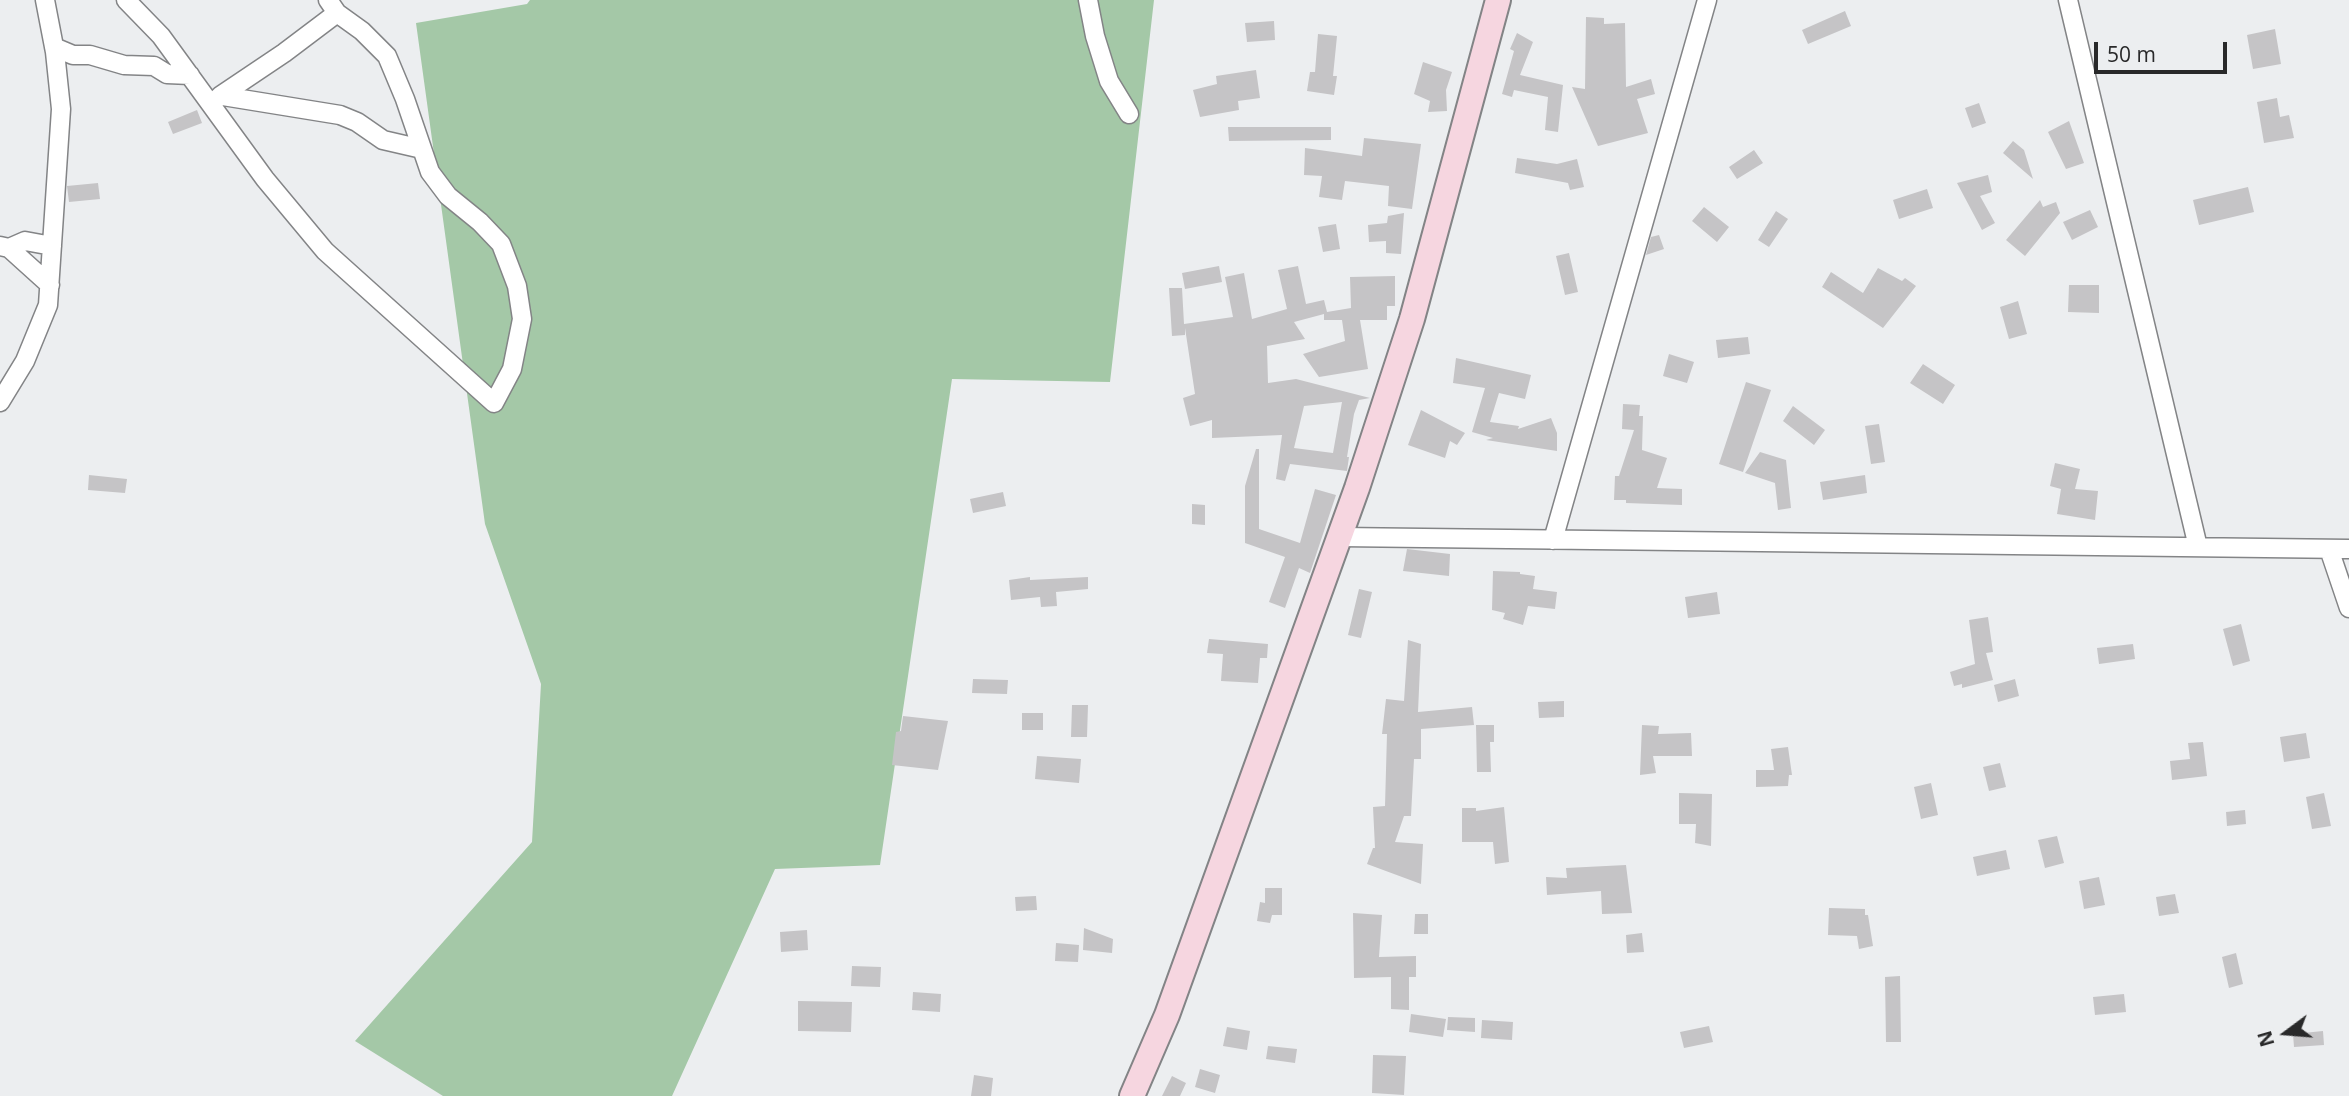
<!DOCTYPE html>
<style>
body{margin:0}
#map{position:relative;width:2349px;height:1096px;overflow:hidden;background:#eceef0;font-family:"Open Sans",sans-serif}
canvas{display:block}
.north{position:absolute;left:2251px;top:998px;width:70px;height:70px;-webkit-text-stroke:5px #eceef0;paint-order:stroke;rotate:254deg;font-size:19px;font-weight:700;line-height:28px;text-align:center;color:#29292a}
.north::after{content:'';display:block;margin:auto;width:24px;height:32px;background:#29292a;clip-path:polygon(50% 0,100% 100%,50% 72%,0 100%)}
.scale{position:absolute;left:2094px;top:42px;width:133px;height:32px;box-sizing:border-box;border:4px solid #29292a;border-top:0;padding-left:9px;font-size:21px;line-height:24px;white-space:nowrap;color:#29292a;-webkit-text-stroke:5px #eceef0;paint-order:stroke}
</style>
<div id="map">
<canvas width="2349" height="1096"></canvas>
<div class="north">N</div>
<div class="scale">50 m</div>
</div>
<script>
const ctx = document.querySelector('canvas').getContext('2d');
ctx.lineJoin = 'round';
function fill(path, color) { ctx.fillStyle = color; ctx.fill(path, 'evenodd'); }
const poly = rows => new Path2D(rows.map(r => 'M' + r).join(''));
function stroke(path, color, width, dash) { ctx.strokeStyle = color; ctx.lineWidth = width; ctx.lineCap = dash ? 'butt' : 'round'; ctx.setLineDash(dash || []); ctx.stroke(path); }
fill(poly([
 [530,0,1154,0,1110,382,952,379,880,865,775,869,672,1096,443,1096,355,1041,532,842,541,684,485,524,416,23,527,4]
]), '#a4c8a7');
fill(poly([
 [1845,11,1851,26,1808,44,1802,30],
 [1586,17,1604,18,1604,24,1625,23,1626,87,1651,79,1655,94,1637,99,1648,133,1598,146,1572,87,1585,89],
 [1274,21,1275,40,1247,42,1245,23],
 [2275,29,2281,64,2253,69,2247,35],
 [1517,33,1533,42,1520,75,1563,85,1558,132,1545,130,1548,97,1514,90,1512,97,1502,94,1514,51,1510,49],
 [1318,34,1337,36,1333,76,1337,76,1334,95,1307,91,1310,72,1315,72],
 [1423,62,1452,72,1446,90,1447,111,1428,112,1430,101,1414,94],
 [1256,70,1260,98,1238,101,1239,110,1200,117,1193,90,1217,84,1216,76],
 [2277,98,2280,117,2289,115,2294,138,2264,143,2257,102],
 [1979,103,1986,123,1972,128,1965,108],
 [197,110,202,123,173,134,168,122],
 [2069,121,2084,163,2066,169,2048,132],
 [1228,127,1331,127,1331,140,1229,141],
 [1364,138,1421,144,1412,209,1388,206,1389,186,1345,181,1342,200,1319,197,1322,176,1304,175,1305,148,1362,156],
 [2013,141,2024,150,2033,179,2003,153],
 [1754,150,1763,163,1737,179,1729,167],
 [1517,158,1557,164,1577,159,1584,187,1570,190,1568,183,1515,173],
 [1988,175,1992,192,1980,196,1995,223,1982,230,1957,183],
 [98,183,100,199,69,202,67,186],
 [2248,187,2254,212,2199,225,2193,200],
 [1927,189,1933,208,1899,219,1893,200],
 [2040,200,2043,207,2056,202,2060,213,2025,256,2006,240],
 [1704,207,1729,227,1717,242,1692,221],
 [2090,210,2098,227,2072,240,2063,222],
 [1776,211,1788,219,1769,247,1758,240],
 [1404,213,1401,254,1386,253,1386,241,1369,242,1368,225,1387,223,1388,216],
 [1336,224,1340,249,1323,252,1318,227],
 [1659,235,1664,249,1646,255,1651,237],
 [1569,253,1578,292,1565,295,1556,256],
 [1219,266,1222,282,1185,289,1182,273],
 [1298,266,1306,304,1324,300,1327,312,1351,308,1350,277,1395,276,1395,306,1387,306,1387,320,1360,320,1368,369,1319,377,1303,354,1345,341,1342,320,1324,320,1324,314,1294,322,1305,339,1267,346,1268,383,1296,379,1370,398,1359,400,1354,414,1347,457,1349,457,1347,471,1290,464,1285,481,1276,479,1282,435,1212,438,1212,420,1190,426,1183,398,1195,394,1185,328,1185,335,1172,336,1169,288,1182,288,1184,324,1233,317,1225,277,1244,273,1252,319,1287,309,1278,270],
 [1342,402,1333,453,1294,448,1304,406],
 [1878,268,1902,281,1905,278,1916,286,1883,328,1822,287,1831,272,1863,293],
 [2069,285,2099,285,2099,313,2068,312],
 [2018,301,2027,334,2009,339,2000,307],
 [1748,337,1750,354,1718,358,1716,340],
 [1669,354,1694,362,1687,383,1663,376],
 [1456,358,1531,375,1525,399,1499,393,1490,422,1519,426,1518,429,1551,418,1557,433,1557,451,1486,440,1493,438,1472,432,1485,388,1453,383],
 [1923,364,1955,385,1943,404,1910,383],
 [1746,382,1771,390,1743,472,1719,464],
 [1623,404,1640,405,1639,416,1643,416,1642,450,1667,458,1657,488,1682,489,1682,505,1626,503,1626,500,1614,500,1615,476,1619,476,1634,430,1622,429],
 [1793,406,1825,430,1814,445,1783,421],
 [1421,410,1465,433,1457,445,1450,441,1445,458,1408,445],
 [1879,424,1885,462,1871,464,1865,426],
 [1256,449,1259,449,1259,529,1300,543,1315,489,1336,495,1310,573,1299,568,1285,608,1269,602,1285,557,1245,543,1245,486],
 [1760,452,1786,460,1791,508,1778,510,1775,483,1745,473],
 [2055,463,2080,469,2075,489,2098,491,2095,520,2057,514,2061,489,2050,486],
 [89,475,127,479,125,493,88,490],
 [1865,475,1867,493,1823,500,1820,482],
 [1003,492,1006,506,973,513,970,499],
 [1192,504,1205,505,1205,525,1192,524],
 [1407,549,1450,554,1449,576,1403,571],
 [1493,571,1520,572,1520,574,1535,576,1533,589,1557,592,1555,609,1528,606,1523,625,1503,619,1505,613,1492,610],
 [1030,577,1030,580,1088,577,1088,589,1056,592,1057,606,1041,607,1040,597,1011,600,1009,580],
 [1359,589,1372,592,1361,638,1348,635],
 [1717,592,1720,614,1688,618,1685,597],
 [1988,617,1993,652,1986,653,1993,680,1962,688,1962,684,1954,686,1950,672,1975,664,1969,620],
 [2241,624,2250,661,2233,666,2223,629],
 [1209,639,1268,644,1267,658,1260,658,1258,683,1221,681,1223,654,1207,653],
 [1408,640,1421,644,1418,712,1472,707,1474,725,1421,729,1421,759,1414,759,1411,816,1404,816,1395,842,1423,844,1421,884,1367,864,1373,848,1375,848,1373,807,1385,806,1387,734,1382,734,1386,699,1404,701],
 [2133,644,2135,659,2099,664,2097,648],
 [973,679,1008,680,1007,694,972,693],
 [2015,679,2019,696,1998,702,1994,685],
 [1564,701,1564,717,1539,718,1538,702],
 [1072,705,1088,705,1087,737,1071,737],
 [1022,713,1043,713,1043,730,1022,730],
 [903,716,948,721,938,770,892,765,896,732,901,731],
 [1476,725,1494,725,1494,742,1490,742,1491,772,1477,772],
 [1642,725,1659,726,1658,734,1691,733,1692,756,1653,756,1656,773,1640,775],
 [2306,733,2310,758,2284,762,2280,737],
 [2203,742,2207,776,2172,780,2170,761,2190,759,2188,743],
 [1788,747,1792,775,1789,775,1788,786,1756,787,1756,770,1774,770,1771,749],
 [1037,756,1081,759,1079,783,1035,779],
 [2000,763,2006,787,1989,791,1983,767],
 [1931,783,1938,815,1921,819,1914,787],
 [1679,793,1712,794,1711,846,1695,843,1696,824,1679,824],
 [2324,793,2331,826,2312,829,2306,797],
 [1504,807,1509,862,1495,864,1493,842,1462,842,1462,808,1476,808,1476,811],
 [2245,810,2246,824,2227,826,2226,812],
 [2057,836,2064,863,2045,868,2038,840],
 [2006,850,2010,869,1977,876,1973,857],
 [1626,865,1632,913,1602,914,1601,891,1547,895,1546,877,1567,878,1566,868],
 [2099,877,2105,905,2084,909,2079,881],
 [1265,888,1282,888,1282,915,1272,915,1270,923,1257,921,1260,902,1265,903],
 [2175,894,2179,913,2159,916,2156,897],
 [1036,896,1037,910,1016,911,1015,897],
 [1829,908,1865,909,1865,915,1868,915,1873,946,1859,949,1857,936,1828,935],
 [1353,913,1382,915,1379,957,1416,956,1416,977,1409,977,1409,1010,1391,1009,1391,977,1354,978],
 [1415,914,1428,914,1428,934,1414,934],
 [1084,928,1113,939,1112,953,1083,950],
 [807,930,808,950,781,952,780,932],
 [1642,933,1644,952,1627,953,1626,935],
 [1056,943,1079,945,1078,962,1055,961],
 [2236,953,2243,984,2229,988,2222,957],
 [852,966,881,967,880,987,851,986],
 [1900,976,1901,1042,1886,1042,1885,977],
 [913,992,941,994,940,1012,912,1010],
 [2124,994,2126,1012,2095,1015,2093,997],
 [798,1001,852,1002,851,1032,798,1031],
 [1411,1014,1446,1019,1443,1037,1409,1032],
 [1448,1017,1475,1018,1475,1032,1447,1030],
 [1482,1020,1513,1022,1512,1040,1481,1038],
 [1709,1026,1713,1042,1684,1048,1680,1032],
 [1227,1027,1250,1031,1247,1050,1223,1046],
 [2323,1031,2324,1045,2294,1047,2293,1034],
 [1268,1046,1297,1049,1295,1063,1266,1059],
 [1373,1055,1406,1056,1404,1095,1372,1093],
 [1200,1069,1220,1075,1215,1093,1195,1087],
 [974,1075,993,1078,991,1096,971,1096],
 [1172,1076,1186,1083,1180,1096,1162,1096]
]), '#c5c4c6');
const minor = poly([
 [126,0,161,36,265,179,325,251,494,403,512,369,522,319,517,286,501,244,480,222,448,196,430,172,405,99,387,56,362,31,337,13,328,0],
 [1088,0,1095,36,1109,81,1129,114],
 [2068,0,2198,547],
 [54,47,73,55,90,55,124,65,154,66,167,74,190,75],
 [220,96,284,53,337,13],
 [223,96,340,115,357,122,383,140,422,149],
 [0,246,9,248,50,285],
 [9,248,25,241,52,246],
 [0,402,25,361,48,305,61,109,55,52,45,0],
 [1340,537,2349,549],
 [1553,540,1707,0],
 [2329,549,2349,608]
]);
const secondary = poly([
 [1132,1096,1167,1015,1357,488,1412,319,1498,0]
]);
stroke(minor, '#838486', 21);
stroke(secondary, '#838486', 28);
stroke(minor, '#fff', 18);
stroke(secondary, '#f6d6e0', 24);
</script>
